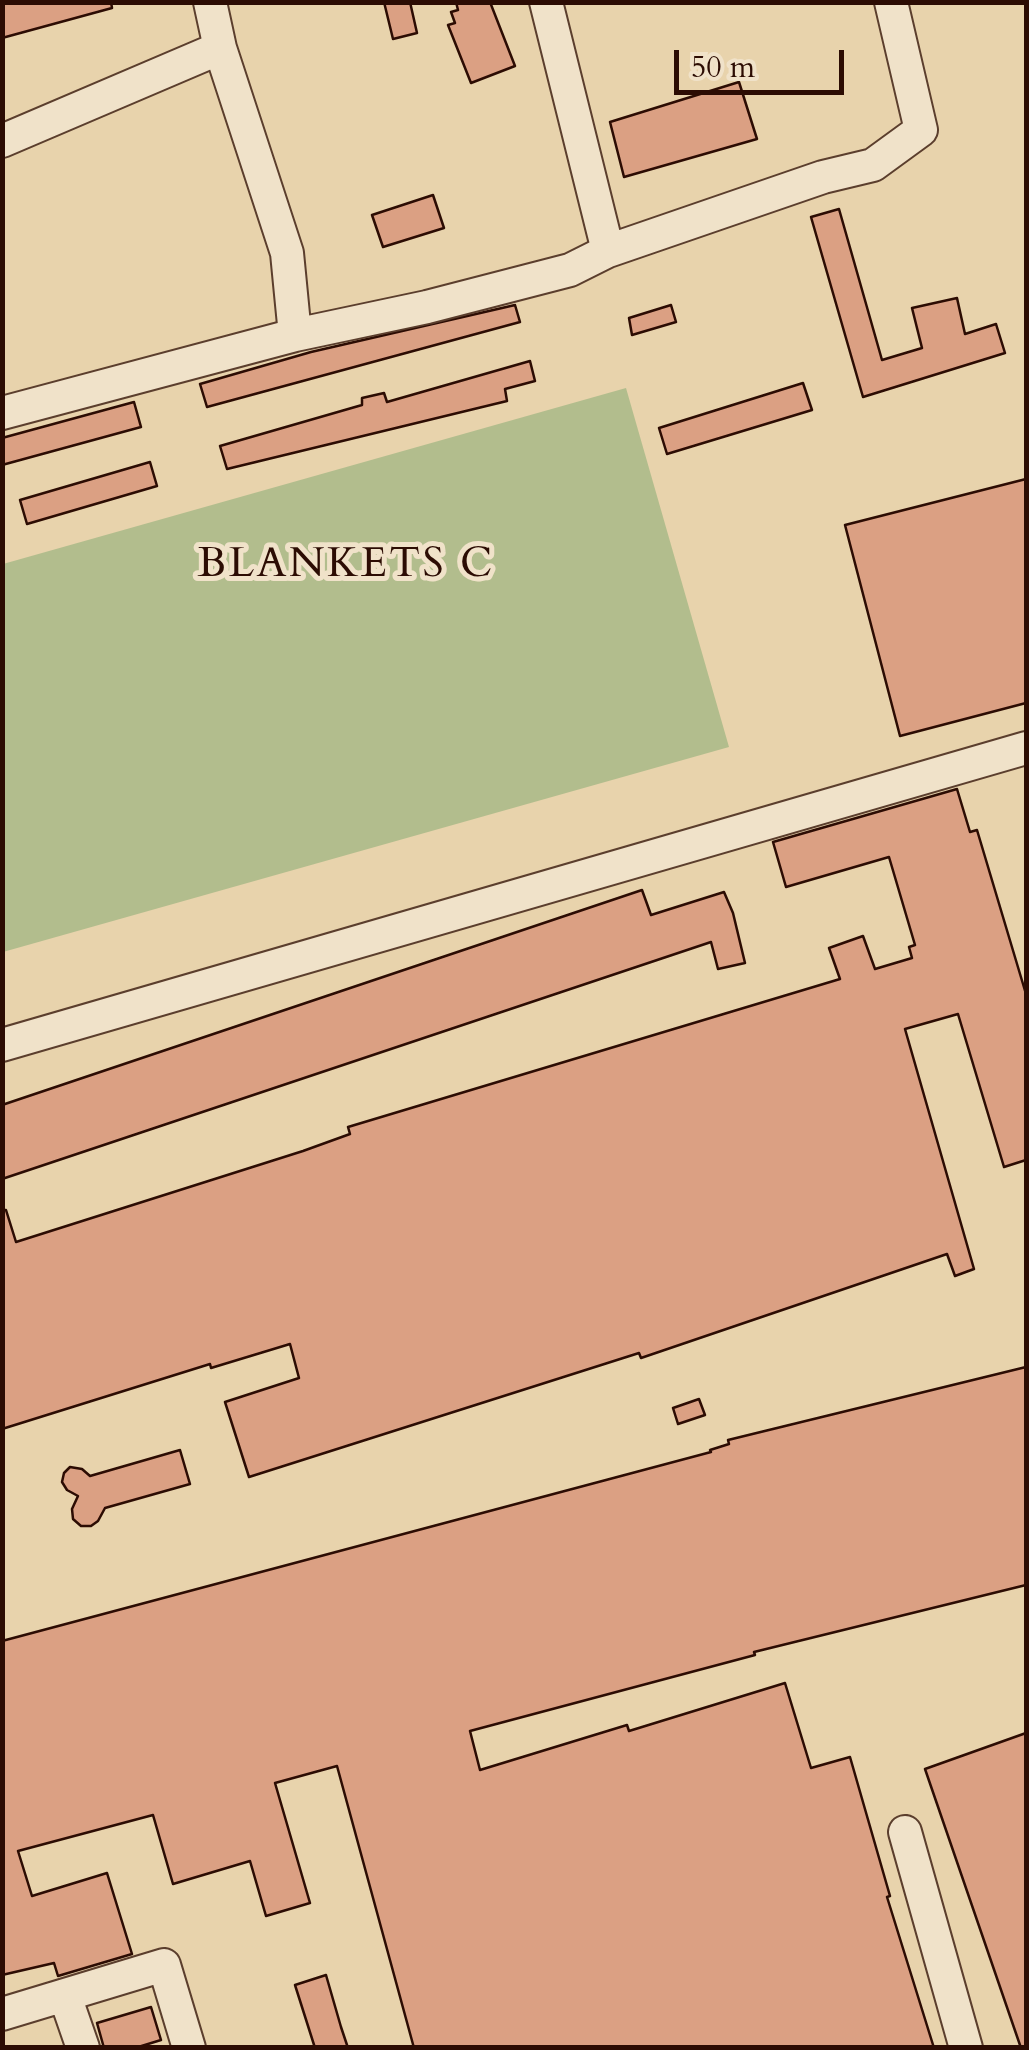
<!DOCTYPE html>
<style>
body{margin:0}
#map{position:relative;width:1029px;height:2050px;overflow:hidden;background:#e8d3ac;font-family:Cardo,serif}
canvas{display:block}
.frame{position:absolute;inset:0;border:5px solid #2c0c03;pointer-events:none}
.scale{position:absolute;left:674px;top:50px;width:170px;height:45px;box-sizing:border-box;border:5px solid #2c0c03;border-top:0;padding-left:12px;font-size:30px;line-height:35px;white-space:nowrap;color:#2c0c03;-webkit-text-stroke:8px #f0e2c9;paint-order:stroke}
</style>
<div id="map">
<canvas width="1029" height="2050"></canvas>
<div class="frame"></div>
<div class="scale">50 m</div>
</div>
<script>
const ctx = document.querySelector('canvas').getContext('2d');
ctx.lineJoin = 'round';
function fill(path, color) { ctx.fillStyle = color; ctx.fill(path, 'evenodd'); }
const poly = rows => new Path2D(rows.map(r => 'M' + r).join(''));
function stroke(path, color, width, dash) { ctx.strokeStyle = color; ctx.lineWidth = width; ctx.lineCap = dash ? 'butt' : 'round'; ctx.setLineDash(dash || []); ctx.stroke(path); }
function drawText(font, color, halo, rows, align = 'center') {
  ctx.font = font + ' Cardo,serif'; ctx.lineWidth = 10; ctx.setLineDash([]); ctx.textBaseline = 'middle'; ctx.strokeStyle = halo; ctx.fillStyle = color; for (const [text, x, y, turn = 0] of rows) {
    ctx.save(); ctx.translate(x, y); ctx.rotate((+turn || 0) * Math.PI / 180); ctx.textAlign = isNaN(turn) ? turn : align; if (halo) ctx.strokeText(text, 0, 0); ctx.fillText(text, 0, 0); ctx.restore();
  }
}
fill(poly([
 [626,388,729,747,3,952,3,564]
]), '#b2bd8d');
const building = poly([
 [2,2,111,2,112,8,2,38,2,2],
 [384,2,410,2,417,33,393,39,384,2],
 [456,2,490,2,515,66,471,83,448,25,455,23,451,12,458,10,456,2],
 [739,82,757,139,624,177,610,122,739,82],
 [433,195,444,228,383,247,372,215,433,195],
 [839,209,882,360,922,348,912,308,957,298,965,334,996,324,1005,353,863,397,811,217,839,209],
 [515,305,520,322,207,407,200,384,311,352,515,305],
 [671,305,676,322,632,335,629,318,671,305],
 [530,361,535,381,505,389,507,401,227,469,220,446,362,405,362,398,384,393,387,402,530,361],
 [803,383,812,410,667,454,659,428,803,383],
 [134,402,141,427,2,465,2,438,134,402],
 [150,462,157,486,27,524,20,500,150,462],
 [1026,479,1026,703,900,736,845,525,1026,479],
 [957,789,970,832,977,830,1026,994,1026,1160,1004,1167,958,1014,905,1029,974,1269,955,1276,947,1254,641,1358,639,1353,249,1477,225,1402,299,1378,290,1344,211,1368,210,1364,2,1429,2,1210,6,1210,16,1242,303,1151,350,1134,348,1127,840,979,829,948,863,936,875,969,912,958,909,947,915,945,889,857,786,887,773,842,957,789],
 [642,890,651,915,724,892,733,913,745,963,718,969,711,942,2,1179,2,1105,642,890],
 [1026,1367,1026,1585,754,1652,755,1655,470,1731,480,1770,627,1725,629,1731,785,1683,811,1768,850,1757,890,1896,887,1897,934,2048,414,2048,337,1766,275,1783,310,1903,266,1916,250,1861,173,1884,153,1815,18,1851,32,1896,107,1873,132,1954,58,1976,54,1963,2,1975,2,1641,711,1452,710,1450,729,1444,728,1440,1026,1367],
 [699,1399,705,1415,678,1424,673,1408,699,1399],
 [180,1450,190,1484,105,1508,98,1521,91,1526,81,1526,73,1519,72,1509,78,1496,67,1490,62,1482,64,1473,70,1467,82,1469,90,1476,180,1450],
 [1026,1733,1026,2048,1021,2048,925,1769,1026,1733],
 [326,1975,341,2027,348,2048,315,2048,295,1985,326,1975],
 [151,2007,161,2040,135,2048,104,2048,97,2023,151,2007]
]);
fill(building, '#dba083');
stroke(building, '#2c0c03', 2.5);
const minor = poly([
 [210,2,220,48,287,253,295,335],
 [546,2,608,251],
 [2,141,220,48],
 [2,413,295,335,427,307,570,270,608,251,823,177,873,165,921,130,891,2],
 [2,1045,1026,748],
 [905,1832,966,2048],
 [65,1996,83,2048],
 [2,2014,164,1965,189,2048]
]);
stroke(minor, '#5b3e2d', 36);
stroke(minor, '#f0e2c9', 32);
ctx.letterSpacing = '2.5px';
drawText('42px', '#2c0c03', '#f0e2c9', [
 ["BLANKETS C",346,566]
]);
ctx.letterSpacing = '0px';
</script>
